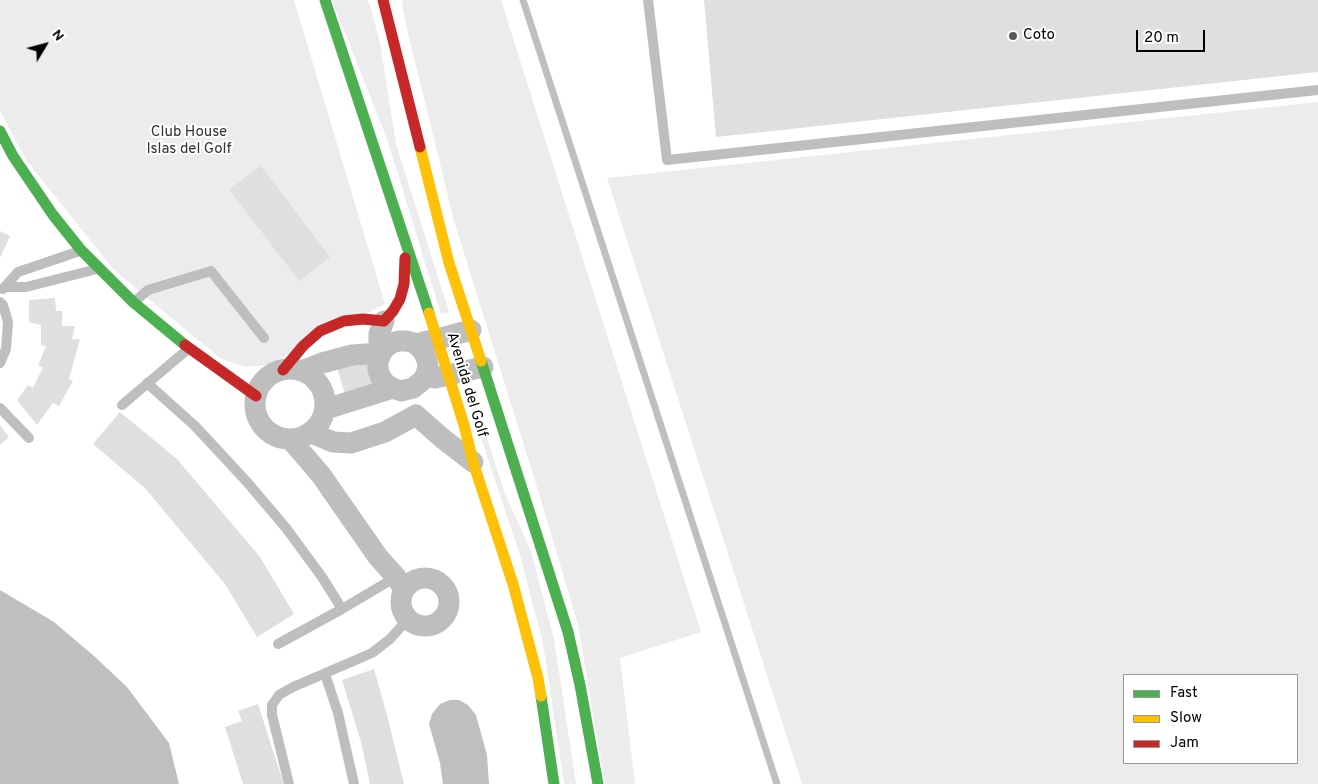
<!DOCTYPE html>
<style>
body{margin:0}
#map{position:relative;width:1318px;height:784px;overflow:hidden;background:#fff;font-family:Overpass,sans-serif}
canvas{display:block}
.legend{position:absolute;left:1123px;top:674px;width:175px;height:90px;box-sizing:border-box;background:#fff;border:1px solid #999;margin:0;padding:6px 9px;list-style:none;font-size:15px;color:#000}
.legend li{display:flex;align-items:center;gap:10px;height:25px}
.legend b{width:25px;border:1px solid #999}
.north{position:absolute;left:20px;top:20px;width:50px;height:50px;-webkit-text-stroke:4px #fff;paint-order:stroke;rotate:53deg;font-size:14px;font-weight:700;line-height:20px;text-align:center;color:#000}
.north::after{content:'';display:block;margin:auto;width:18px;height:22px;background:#000;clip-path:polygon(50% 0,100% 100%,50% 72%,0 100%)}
.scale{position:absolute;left:1136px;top:30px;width:69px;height:22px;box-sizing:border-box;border:2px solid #000;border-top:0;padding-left:6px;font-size:15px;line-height:18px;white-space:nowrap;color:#000;-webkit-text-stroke:4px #fff;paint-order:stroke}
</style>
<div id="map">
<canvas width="1318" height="784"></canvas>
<ul class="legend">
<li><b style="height:6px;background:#4caf50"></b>Fast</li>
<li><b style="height:6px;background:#ffc107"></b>Slow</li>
<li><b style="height:6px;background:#c62828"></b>Jam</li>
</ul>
<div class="north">N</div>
<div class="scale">20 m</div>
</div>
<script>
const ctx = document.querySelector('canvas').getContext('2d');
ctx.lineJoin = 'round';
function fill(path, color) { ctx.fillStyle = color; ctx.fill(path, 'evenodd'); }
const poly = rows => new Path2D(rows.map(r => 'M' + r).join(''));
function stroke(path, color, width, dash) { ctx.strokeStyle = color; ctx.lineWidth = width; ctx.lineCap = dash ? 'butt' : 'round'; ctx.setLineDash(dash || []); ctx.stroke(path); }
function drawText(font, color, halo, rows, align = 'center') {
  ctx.font = font + ' Overpass,sans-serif'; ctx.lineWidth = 4; ctx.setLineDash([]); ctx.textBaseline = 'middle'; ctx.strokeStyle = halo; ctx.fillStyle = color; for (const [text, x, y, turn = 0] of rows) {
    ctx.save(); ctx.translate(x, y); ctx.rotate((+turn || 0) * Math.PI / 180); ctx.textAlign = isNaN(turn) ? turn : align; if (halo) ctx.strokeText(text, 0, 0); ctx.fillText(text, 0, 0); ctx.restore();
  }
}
fill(poly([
 [0,0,294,0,385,304,268,365,246,367,221,359,114,270,26,160,0,111],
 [332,0,367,0,370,5,380,43,396,144,449,312,441,314,387,139],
 [402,0,501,0,701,632,620,658,635,784,605,784,578,625,540,497,454,221,408,33,403,11],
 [1318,102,1318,784,802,784,607,178],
 [1124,675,1297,675,1297,763,1124,763],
 [473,394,505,494,531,551,554,639,576,784,564,784,543,643,520,555,467,396]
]), '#ececec');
fill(poly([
 [0,590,54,622,94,656,127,687,169,743,179,784,0,784],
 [450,700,459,700,468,705,476,715,487,755,489,784,443,784,440,763,429,724,432,714,440,704]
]), '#bfbfbf');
stroke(poly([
 [523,0,777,784]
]), '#bfbfbf', 7);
fill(poly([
 [704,0,1318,0,1318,72,716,137],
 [261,166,330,257,299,281,229,189],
 [0,231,10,236,0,258],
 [55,298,56,311,62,311,62,326,75,326,72,339,80,339,69,379,73,381,59,406,53,403,37,425,17,400,28,385,33,388,43,367,38,366,46,346,41,345,41,325,29,322,29,300],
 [371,357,380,388,346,398,337,367],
 [120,412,177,459,260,557,294,614,257,637,225,584,145,488,93,444],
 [0,425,9,437,0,445],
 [374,669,387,715,404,784,370,784,361,742,342,680],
 [258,704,283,782,283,784,243,784,225,727,242,721,238,711]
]), '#dfdfdf');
stroke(poly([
 [648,0,667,160,1318,90],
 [5,287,26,287,97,269],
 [3,289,18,272,80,251],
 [0,302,3,305,8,322,6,349,0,363],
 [134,302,148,290,211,271,264,338],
 [147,383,195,426,247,482,286,528,322,577,342,609],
 [122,405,188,349],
 [0,408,29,438],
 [278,644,342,609,396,577],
 [325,674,338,713,354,784],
 [289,784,272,715,272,705,279,695,293,687,372,653,390,639,408,619]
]), '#bebebe', 10);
stroke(poly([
 [423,342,438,339,471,330],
 [382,352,386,347,392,343,399,341,407,341,414,343,420,348,424,353,427,360,428,367,426,374,423,380,413,388,401,391,393,388,386,384,381,378,378,370,378,361,382,352,379,344,379,334,384,321],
 '255 404a35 35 0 1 1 70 0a35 35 0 1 1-70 0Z',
 [302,371,322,363,352,355,381,353],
 [435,378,483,367],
 [326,409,393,388],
 [312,433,333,442,351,443,385,432,416,415,442,438,473,462],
 [291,440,321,475,378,557,396,577,404,589],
 '401 602a24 24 0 1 1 48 0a24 24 0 1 1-48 0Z'
]), '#bebebe', 21);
stroke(poly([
 [325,0,429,313],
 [0,131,13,156,53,215,81,250,133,302,185,345],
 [481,361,568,632,580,685,598,784],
 [541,696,554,784]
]), '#4caf50', 11);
stroke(poly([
 [420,147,449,263,481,361],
 [429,313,464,425,473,462,513,584,538,678,541,696]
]), '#ffc107', 11);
stroke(poly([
 [383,0,420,147],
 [185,345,256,396],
 [283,370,303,346,320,331,344,321,363,319,384,321,393,311,400,299,404,284,405,258]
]), '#c62828', 11);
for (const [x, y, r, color] of [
 [1013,36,5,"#595959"]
]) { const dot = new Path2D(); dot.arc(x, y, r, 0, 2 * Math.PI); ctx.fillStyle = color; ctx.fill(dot); stroke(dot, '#fff', 2); }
drawText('15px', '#000', '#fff', [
 ["Coto",1023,36]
], 'left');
drawText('15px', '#333', '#fff', [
 ["Club House",189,133],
 ["Islas del Golf",189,150]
]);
drawText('15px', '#000', '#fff', [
 ["Avenida del Golf",466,385,73]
]);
</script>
